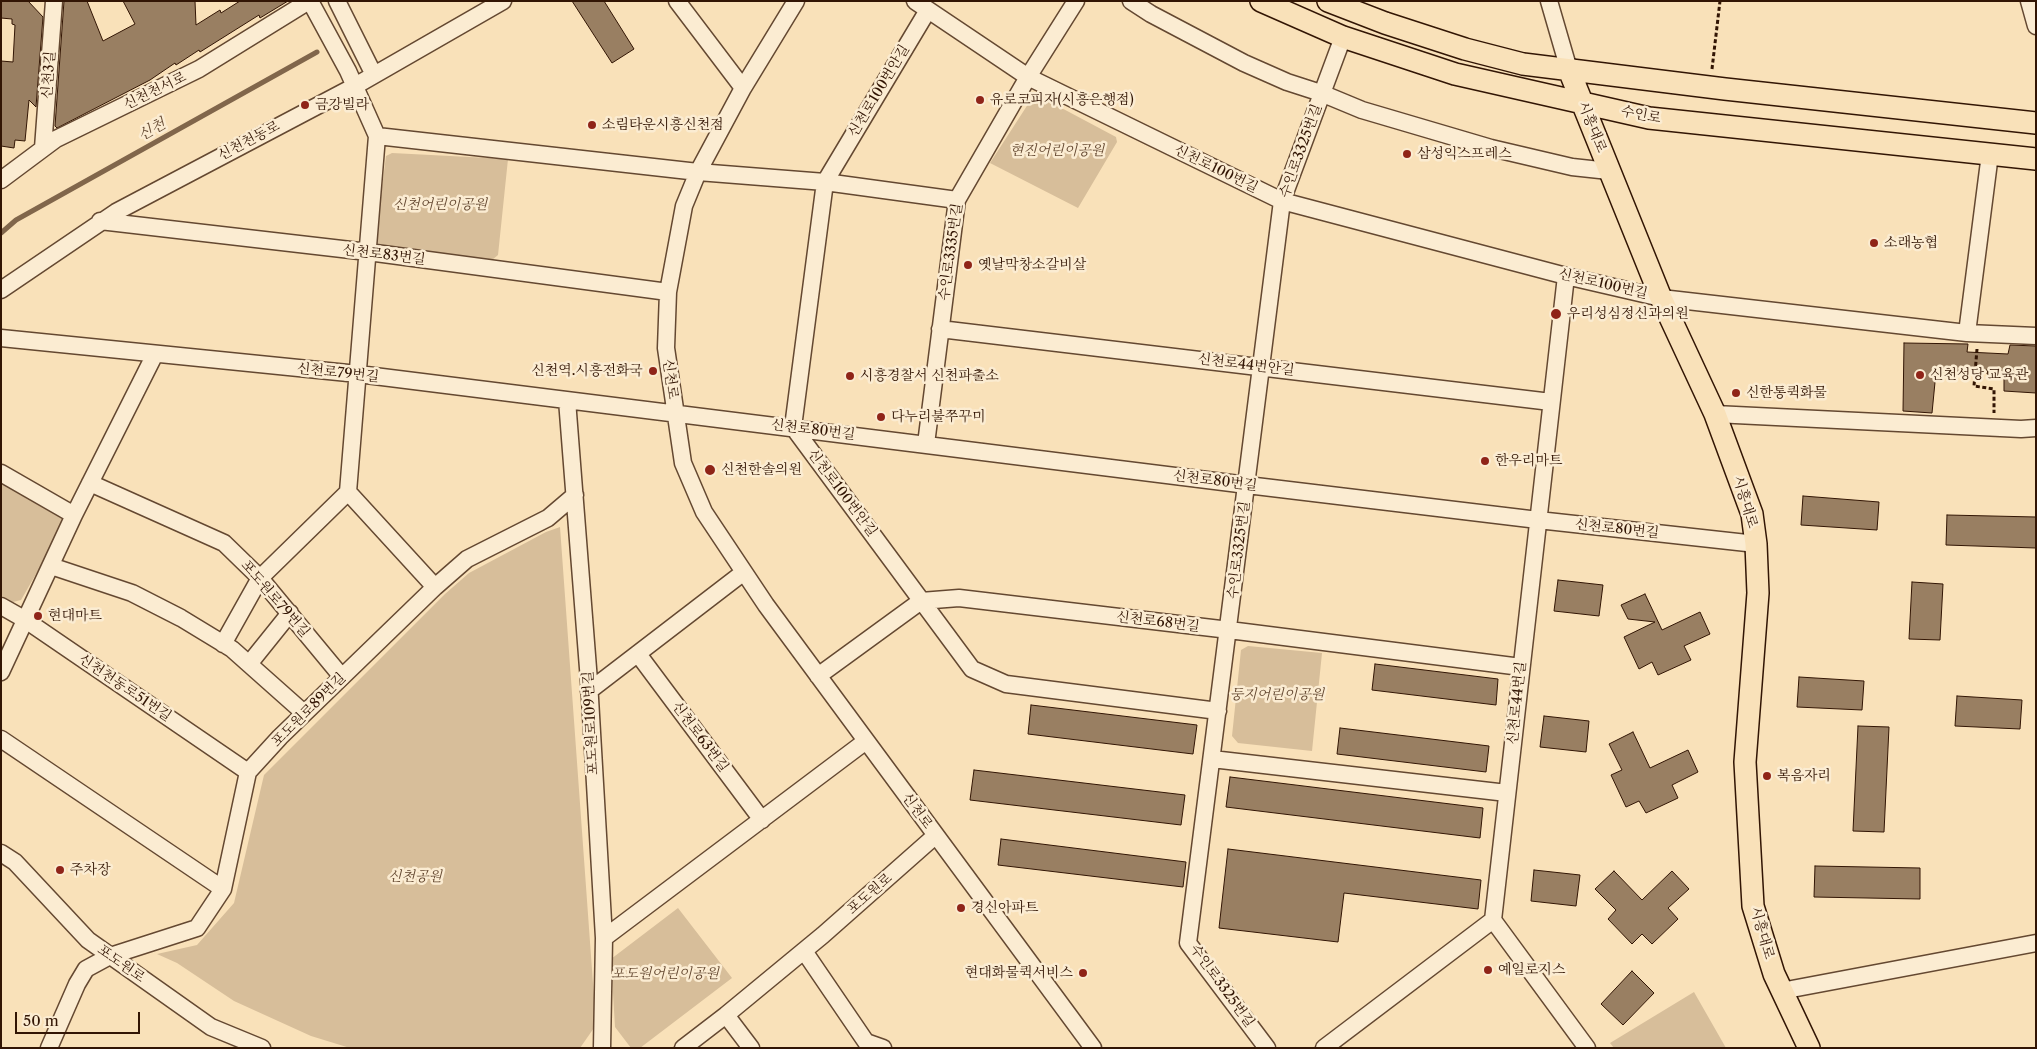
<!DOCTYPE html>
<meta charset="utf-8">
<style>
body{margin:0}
#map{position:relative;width:2037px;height:1049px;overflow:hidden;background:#f9e1b9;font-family:"Libre Caslon Text",serif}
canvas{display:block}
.frame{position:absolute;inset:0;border:2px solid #321504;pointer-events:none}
.scale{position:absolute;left:15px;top:1012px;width:125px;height:22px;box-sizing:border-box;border:2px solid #321504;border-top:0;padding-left:6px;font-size:15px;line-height:18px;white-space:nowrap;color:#321504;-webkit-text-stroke:4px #fbecd2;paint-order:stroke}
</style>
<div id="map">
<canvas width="2037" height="1049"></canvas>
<div class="frame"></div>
<div class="scale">50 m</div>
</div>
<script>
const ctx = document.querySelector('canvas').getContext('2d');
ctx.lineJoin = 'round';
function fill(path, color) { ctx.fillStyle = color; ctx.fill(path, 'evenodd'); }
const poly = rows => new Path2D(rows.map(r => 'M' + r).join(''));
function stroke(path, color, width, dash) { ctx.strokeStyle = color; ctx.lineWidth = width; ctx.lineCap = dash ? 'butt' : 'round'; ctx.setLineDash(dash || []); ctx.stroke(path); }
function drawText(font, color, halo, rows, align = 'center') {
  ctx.font = font + ' "Libre Caslon Text","Noto Serif KR",serif'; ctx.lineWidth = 5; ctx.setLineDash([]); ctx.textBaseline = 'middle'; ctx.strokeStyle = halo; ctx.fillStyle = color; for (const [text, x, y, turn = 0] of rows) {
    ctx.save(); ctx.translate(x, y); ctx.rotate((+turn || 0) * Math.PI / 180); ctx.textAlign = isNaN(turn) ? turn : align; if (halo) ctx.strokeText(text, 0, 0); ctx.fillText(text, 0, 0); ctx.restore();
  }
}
fill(poly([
 [1039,96,1116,137,1117,142,1078,208,990,163,1032,98],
 [392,153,508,159,498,255,492,260,380,250,375,243,386,156],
 [1,479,65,515,66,522,21,600,13,602,1,595],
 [560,527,596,1025,580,1048,350,1048,311,1036,234,1001,177,963,157,954,197,945,234,903,264,775,445,594,469,573,546,532],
 [1248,646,1322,653,1312,751,1238,743,1232,736,1241,650],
 [678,908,732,978,640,1048,631,1048,615,1027,611,959],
 [1694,992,1726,1048,1614,1048,1610,1043]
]), '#d7be9a');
stroke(poly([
 [1,233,16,220,317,52]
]), '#81664b', 5);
const building = poly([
 [1,1,28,1,43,17,36,107,29,100,25,141,15,140,14,148,1,146,1,61,13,62,15,25,12,24,12,19,1,18,1,1],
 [64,1,87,1,103,41,135,24,123,1,195,1,196,25,220,10,221,13,240,1,288,1,260,18,259,15,200,52,199,50,176,65,175,63,150,80,57,128,55,126,64,1],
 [572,1,604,1,634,49,612,63,572,1],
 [1904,343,1968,344,1967,352,2008,354,2010,345,2036,346,2036,393,2004,391,2004,377,1987,374,1988,370,1936,372,1932,413,1903,411,1904,343],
 [1803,496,1879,502,1877,530,1801,525,1803,496],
 [1947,515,2036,517,2036,548,1946,545,1947,515],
 [1558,580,1603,585,1599,616,1554,611,1558,580],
 [1912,582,1943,584,1940,640,1909,639,1912,582],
 [1645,594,1662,630,1700,612,1710,634,1684,646,1691,660,1658,675,1652,662,1639,669,1624,637,1655,622,1628,619,1621,605,1645,594],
 [1375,664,1498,679,1496,705,1372,690,1375,664],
 [1799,677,1864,681,1862,710,1797,707,1799,677],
 [1957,696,2022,700,2020,729,1955,726,1957,696],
 [1031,705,1197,725,1193,754,1028,734,1031,705],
 [1544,716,1589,721,1586,752,1540,747,1544,716],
 [1858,726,1889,727,1884,832,1853,831,1858,726],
 [1340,728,1489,746,1486,772,1337,754,1340,728],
 [1633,732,1650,768,1688,750,1698,772,1672,785,1678,798,1646,813,1639,801,1626,807,1611,775,1622,770,1609,744,1633,732],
 [974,770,1185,795,1181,825,970,800,974,770],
 [1230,777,1483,808,1480,838,1226,807,1230,777],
 [1001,839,1186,862,1183,887,998,865,1001,839],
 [1228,849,1481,880,1478,909,1344,893,1338,942,1219,928,1228,849],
 [1815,866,1920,868,1920,899,1814,897,1815,866],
 [1534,870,1580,875,1576,906,1531,901,1534,870],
 [1614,871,1642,900,1672,871,1689,889,1668,908,1678,919,1652,944,1642,934,1632,944,1608,919,1616,910,1595,889,1614,871],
 [1632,971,1654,993,1623,1025,1601,1004,1632,971]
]);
fill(building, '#997f62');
stroke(building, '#321504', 1);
const minor = poly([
 [310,1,348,71,377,136,348,492,435,587],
 [337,1,374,75],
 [677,1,743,88],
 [796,1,743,88,698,172,684,206,668,292,666,348,683,463,704,512,766,605,1093,1048],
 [915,1,1028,77,1282,201,1566,276,1661,298,1967,333,1990,154],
 [1131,1,1151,14,1244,63,1287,82,1321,93,1362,110,1491,148,1572,167,1609,171],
 [1549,1,1569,70],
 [2029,1,2036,26],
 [928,10,825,182,793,427,972,669,1006,684,1218,711],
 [377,136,698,172,825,182,957,200],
 [43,148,54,1],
 [1,180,56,139,199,69,309,1],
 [100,221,368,252,668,292],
 [1,290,116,212,355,86,503,1],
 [940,329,1551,402],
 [1967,333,2036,336],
 [1,338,358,374,1247,485,1538,520,1756,544],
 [567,400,589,681,604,938,602,1048],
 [1715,414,2021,429,2036,428],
 [926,444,957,200,1028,77,1076,1],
 [1,473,74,515],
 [90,483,224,543,260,578,342,677],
 [51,566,132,593,181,618,232,649,304,713],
 [1,606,24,619,248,772],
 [223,644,260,578,348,492],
 [638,654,762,820],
 [249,664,290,613],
 [1,672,74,515,155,354],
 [818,676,921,601,959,598,1229,630,1521,667],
 [589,691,744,572],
 [1,739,223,889],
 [1212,759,1507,793],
 [1,853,15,862,88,940,211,1027,262,1048],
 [1493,920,1587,1048],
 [604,938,866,741],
 [804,951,866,1042,883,1048],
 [1781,991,2036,943],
 [726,1015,751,1048],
 [49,1048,77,984,86,969,110,956,197,928,223,889,248,772,280,737,435,587,467,559,548,518,575,495],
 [683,1048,726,1015,823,935,935,836],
 [1267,1048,1188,943,1282,201,1343,37],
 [1324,1048,1493,920,1566,276]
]);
const major = poly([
 [1261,1,1343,37,1455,74,1649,118,2036,159],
 [1328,1,1385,23,1465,49,1523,64,1725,89,2036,123],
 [1569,70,1661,298,1715,414,1752,514,1756,544,1758,593,1745,762,1753,906,1774,974,1809,1048]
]);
stroke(minor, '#644831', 19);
stroke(major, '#321504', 24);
stroke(poly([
 [1712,69,1720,1],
 [1977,349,1974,386,1994,389,1994,413]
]), '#321504', 3, [4, 2.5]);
stroke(minor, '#fbecd2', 16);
stroke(major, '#f9e1b9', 21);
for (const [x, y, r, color] of [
 [980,100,5,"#8f2418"],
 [305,105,5,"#8f2418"],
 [592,125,5,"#8f2418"],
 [1407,154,5,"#8f2418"],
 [1874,243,5,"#8f2418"],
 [968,265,5,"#8f2418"],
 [1556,314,6,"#8f2418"],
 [653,371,5,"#8f2418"],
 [1920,375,5,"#8f2418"],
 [850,376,5,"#8f2418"],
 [1736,393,5,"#8f2418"],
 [881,417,5,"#8f2418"],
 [1485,461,5,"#8f2418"],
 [710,470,6,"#8f2418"],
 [38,616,5,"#8f2418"],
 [1767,776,5,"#8f2418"],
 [60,870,5,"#8f2418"],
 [961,908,5,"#8f2418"],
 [1488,970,5,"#8f2418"],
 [1083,973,5,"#8f2418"]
]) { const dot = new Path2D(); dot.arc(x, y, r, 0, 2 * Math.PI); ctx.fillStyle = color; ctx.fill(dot); stroke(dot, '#fbecd2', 2); }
drawText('14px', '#321504', '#fbecd2', [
 ["신천3길",49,75,-86],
 ["신천천서로",155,91,-26],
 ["신천로100번안길",879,91,-59],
 ["수인로",1641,115,11],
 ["시흥대로",1592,127,68],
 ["신천천동로",249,141,-28],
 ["수인로3325번길",1301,151,-70],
 ["신천로100번길",1216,169,26],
 ["수인로3335번길",951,252,-82],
 ["신천로83번길",384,255,7],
 ["신천로100번길",1603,284,13],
 ["신천로44번안길",1246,365,7],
 ["신천로79번길",338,373,6],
 ["신천로",670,379,82],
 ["신천로80번길",813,430,7],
 ["신천로80번길",1215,481,7],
 ["신천로100번안길",842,493,53],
 ["시흥대로",1745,502,73],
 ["신천로80번길",1617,529,6],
 ["수인로3325번길",1239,550,-83],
 ["포도원로79번길",275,599,49],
 ["신천로68번길",1158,622,7],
 ["신천천동로51번길",125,688,34],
 ["신천로44번길",1517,703,-84],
 ["포도원로89번길",309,710,-45],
 ["포도원로109번길",591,723,-93],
 ["신천로63번길",700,737,53],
 ["신천로",917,811,54],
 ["포도원로",870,894,-41],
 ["시흥대로",1762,933,74],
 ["포도원로",121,964,35],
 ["수인로3325번길",1222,986,54]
]);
drawText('14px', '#321504', '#fbecd2', [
 ["유로코피자(시흥은행점)",990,100],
 ["금강빌라",315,105],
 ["소림타운시흥신천점",602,125],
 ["삼성익스프레스",1417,154],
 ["소래농협",1884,243],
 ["옛날막창소갈비살",978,265],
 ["우리성심정신과의원",1567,314],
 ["신천역.시흥전화국",643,371,"right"],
 ["신천성당 교육관",1930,375],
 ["시흥경찰서 신천파출소",860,376],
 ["신한통퀵화물",1746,393],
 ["다누리불쭈꾸미",891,417],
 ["한우리마트",1495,461],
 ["신천한솔의원",721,470],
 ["현대마트",48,616],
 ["복음자리",1777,776],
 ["주차장",70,870],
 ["경신아파트",971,908],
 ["예일로지스",1498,970],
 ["현대화물퀵서비스",1073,973,"right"]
], 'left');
drawText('italic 14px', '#644831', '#fbecd2', [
 ["현진어린이공원",1057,151],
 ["신천어린이공원",440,205],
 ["둥지어린이공원",1277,695],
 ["신천공원",415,877],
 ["포도원어린이공원",665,974]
]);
drawText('italic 15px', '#664b34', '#fbecd2', [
 ["신천",152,130,-29]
]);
</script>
